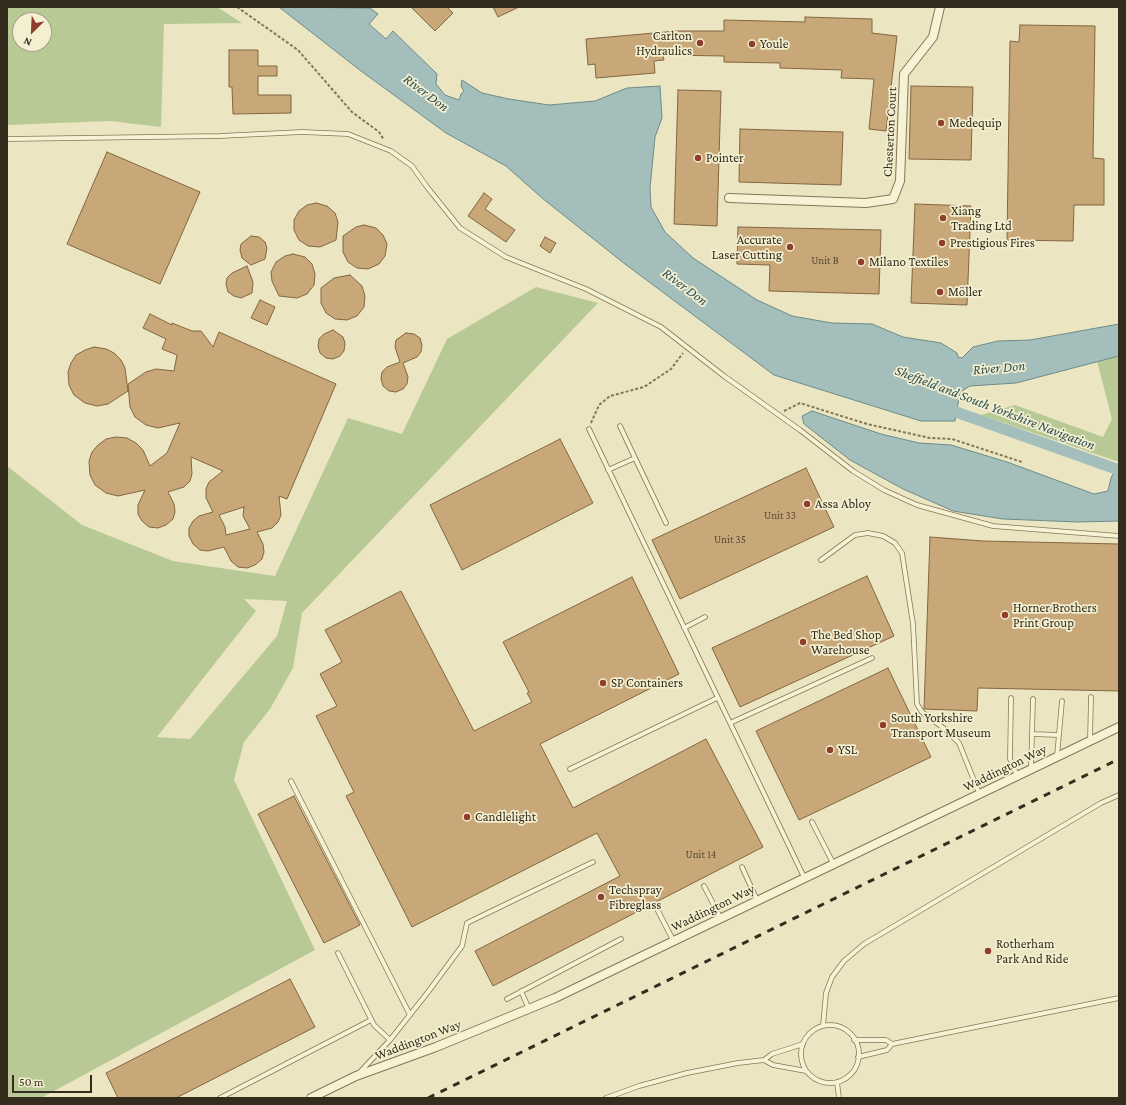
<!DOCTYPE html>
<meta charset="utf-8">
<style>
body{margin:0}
#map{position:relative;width:1126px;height:1105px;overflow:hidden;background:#ebe6c1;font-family:"Crimson Pro",serif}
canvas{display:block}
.frame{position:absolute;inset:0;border:8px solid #342c1d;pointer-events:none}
.north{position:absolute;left:12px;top:12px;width:40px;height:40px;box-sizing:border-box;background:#f3efd0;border:1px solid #a7a188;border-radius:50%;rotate:204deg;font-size:11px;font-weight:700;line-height:16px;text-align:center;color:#342c1d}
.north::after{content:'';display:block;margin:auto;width:14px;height:18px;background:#903d2c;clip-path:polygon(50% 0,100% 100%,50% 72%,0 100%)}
.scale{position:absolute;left:12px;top:1075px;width:80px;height:18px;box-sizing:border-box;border:2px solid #342c1d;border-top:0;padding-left:5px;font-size:12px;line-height:14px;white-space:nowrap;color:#342c1d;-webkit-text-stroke:3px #f3efd0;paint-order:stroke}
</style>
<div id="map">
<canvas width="1126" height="1105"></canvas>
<div class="frame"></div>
<div class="north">N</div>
<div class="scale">50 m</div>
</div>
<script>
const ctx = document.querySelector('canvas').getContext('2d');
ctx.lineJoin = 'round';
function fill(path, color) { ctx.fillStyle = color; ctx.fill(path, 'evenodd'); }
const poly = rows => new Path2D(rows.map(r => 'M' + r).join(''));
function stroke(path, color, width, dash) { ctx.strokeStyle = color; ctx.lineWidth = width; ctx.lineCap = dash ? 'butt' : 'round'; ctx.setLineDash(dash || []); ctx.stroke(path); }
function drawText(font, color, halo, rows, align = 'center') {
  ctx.font = font + ' "Crimson Pro",serif'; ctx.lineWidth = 3.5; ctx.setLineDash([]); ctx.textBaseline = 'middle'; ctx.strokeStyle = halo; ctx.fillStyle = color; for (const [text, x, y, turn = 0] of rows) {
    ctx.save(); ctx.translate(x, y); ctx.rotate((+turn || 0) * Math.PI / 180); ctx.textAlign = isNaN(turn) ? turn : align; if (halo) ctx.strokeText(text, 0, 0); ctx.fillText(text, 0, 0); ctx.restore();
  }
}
fill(poly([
 [7,7,217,7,242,23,164,24,161,127,110,121,7,125],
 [20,20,44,20,44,44,20,44],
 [536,287,598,303,302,613,293,668,270,709,244,742,234,780,315,950,41,1098,7,1098,7,466,82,525,173,561,275,576,348,418,402,434,447,339],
 [244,599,287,601,277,636,190,739,157,737,256,611],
 [1119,356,1119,462,981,415,1015,405,1103,437,1112,419,1097,361]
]), '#b9c995');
const water = poly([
 [279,7,370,8,378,14,369,24,386,39,393,31,437,74,436,84,445,95,459,100,461,94,464,91,461,86,462,80,482,93,509,99,549,105,595,101,627,88,660,86,662,118,655,137,650,188,651,207,665,232,693,258,757,300,792,316,832,323,872,324,903,337,941,343,957,353,958,357,962,358,973,347,998,341,1030,340,1119,324,1119,356,1016,383,970,386,960,392,955,421,921,421,774,375,625,264,542,198,506,166,446,133,361,71,279,7],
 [812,411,881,434,919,443,951,445,1007,462,1094,494,1108,491,1111,478,1119,462,1119,521,1078,522,1003,519,953,511,903,489,850,460,804,424,802,416,812,411]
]);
fill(water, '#a3bebb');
stroke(water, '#6b8b89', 1);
stroke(poly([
 [942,407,1119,470]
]), '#a3bebb', 11);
const building = poly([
 [411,7,447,7,453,13,435,31,411,7],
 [493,7,519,7,498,17,493,7],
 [805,17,872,19,872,33,897,36,886,131,869,129,874,79,841,78,842,70,780,68,780,63,724,62,724,56,663,55,664,60,654,61,655,73,596,78,595,64,588,65,586,39,677,31,724,31,724,20,805,22,805,17],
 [1020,25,1095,26,1093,158,1104,159,1104,205,1074,205,1073,241,1007,240,1010,41,1019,42,1020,25],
 [229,50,258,50,258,66,277,66,277,76,258,76,258,95,291,95,291,113,233,114,232,87,229,87,229,50],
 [911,86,973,87,971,160,909,159,911,86],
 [678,90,721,91,717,226,674,224,678,90],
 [740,129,843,132,841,185,739,182,740,129],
 [107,152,200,192,160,284,67,244,107,152],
 [484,193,492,199,485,209,515,230,506,242,468,216,484,193],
 [316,203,327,206,335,213,338,222,336,240,320,247,308,246,299,240,294,230,294,220,299,211,307,205,316,203],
 [915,204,971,206,967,305,911,303,915,204],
 [364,225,376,228,383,235,387,244,385,256,379,264,368,269,357,268,348,262,343,252,343,236,356,227,364,225],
 [738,227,881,230,879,294,769,291,770,265,737,264,738,227],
 [251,236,259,237,265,242,267,248,265,259,251,265,242,258,240,250,241,244,251,236],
 [545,237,556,243,550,253,540,246,545,237],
 [293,254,305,257,312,264,315,274,314,285,307,294,297,298,279,296,272,281,271,272,276,262,285,256,293,254],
 [247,266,253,282,252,293,241,298,234,296,228,292,226,284,227,278,232,273,247,266],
 [350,275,362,286,365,296,364,307,357,316,347,320,335,319,326,313,321,303,321,288,334,278,350,275],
 [260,300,275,307,267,325,251,318,260,300],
 [150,314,172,325,172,323,192,331,201,331,213,347,219,332,336,384,287,499,279,496,281,515,278,522,272,528,257,532,263,544,264,552,262,559,255,565,247,568,238,567,231,561,224,547,208,551,200,550,193,544,189,536,189,528,193,521,199,516,213,512,206,498,206,489,209,482,223,471,191,457,192,474,190,481,184,487,168,492,174,504,175,512,173,519,166,525,158,528,149,527,142,521,138,514,138,505,145,490,118,496,106,493,95,485,90,475,89,461,92,452,98,445,106,439,116,437,127,438,136,443,143,450,150,466,167,453,180,423,158,428,146,425,135,417,130,407,128,384,146,372,156,369,174,371,177,355,162,349,166,339,143,328,150,314],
 [244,507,243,516,250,529,226,535,225,527,219,515,244,507],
 [333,330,343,337,345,343,344,351,340,356,333,359,326,358,320,353,318,346,319,339,324,334,333,330],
 [406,333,414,334,420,338,422,345,421,352,417,357,403,363,408,377,407,384,403,389,396,392,389,391,383,386,381,379,382,372,387,367,400,362,395,347,396,340,406,333],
 [94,347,106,349,114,353,121,360,125,368,128,391,108,404,97,406,85,403,74,395,69,385,68,372,71,363,76,355,85,350,94,347],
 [560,439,593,503,462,570,430,505,560,439],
 [806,468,834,527,680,599,652,540,806,468],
 [930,537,983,541,1119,544,1119,691,978,688,977,711,924,709,930,537],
 [867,576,894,636,740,707,712,648,867,576],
 [632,577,679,674,540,744,573,808,706,739,763,847,493,986,475,951,620,876,597,833,412,927,346,796,354,792,316,716,337,706,320,674,342,662,325,630,401,591,474,731,532,702,527,693,529,692,503,642,632,577],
 [888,668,931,757,799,820,756,731,888,668],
 [294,796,360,925,324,943,258,814,294,796],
 [290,979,315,1027,176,1098,118,1098,106,1073,290,979]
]);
fill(building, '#c8a778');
stroke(building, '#826640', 1);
const service = poly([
 [7,139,220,136,302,132,348,134,391,151,412,166,427,187,460,228,506,257,586,289,661,327,724,376,800,430,853,471,884,490,917,505,993,526,1119,536],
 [589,429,804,877],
 [635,458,666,523],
 [608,470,635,458,620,426],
 [821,560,855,535,868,533,883,536,895,543,902,553,913,624,917,704,922,712,946,730,959,743,979,793],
 [684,628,705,617],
 [1011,698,1010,759,1017,775],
 [730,723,872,658],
 [1032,734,1059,735],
 [1090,740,1091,697],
 [1057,756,1062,701],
 [570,769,717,698],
 [1031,769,1033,699],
 [291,781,410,1015],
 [812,822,833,863],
 [742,867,757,900],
 [704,886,720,917],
 [657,909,673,940],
 [338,953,374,1025,390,1040],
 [521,991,529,1009],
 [507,999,621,939],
 '801 1054a29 29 0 1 1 58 0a29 29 0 1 1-58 0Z',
 [823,1026,826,993,832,977,844,961,864,944,1101,803,1119,795],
 [854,1040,886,1040,892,1044],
 [858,1057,887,1050,892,1044,1119,998],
 [764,1060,773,1065,806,1071],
 [359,1073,390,1040,428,992,462,946,467,923,593,862],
 [837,1082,839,1098],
 [220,1098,371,1020],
 [606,1098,639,1086,687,1073,738,1063,764,1060,772,1054,803,1044]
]);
const minor = poly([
 [729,198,866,203,893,199,900,181,904,74,933,37,940,7],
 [311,1098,356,1076,436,1047,555,998,1119,727]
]);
stroke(service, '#847759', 5.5);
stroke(minor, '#847759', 10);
stroke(poly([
 [237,7,298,50,352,112,379,132,384,140],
 [784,411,800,403,867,424,930,438,952,439,1022,462],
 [591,423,599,405,610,396,644,387,671,369,683,353]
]), '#847759', 2, [3, 2]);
stroke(service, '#f7f2d3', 4);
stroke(minor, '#f7f2d3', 8);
stroke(poly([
 [428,1098,1119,759]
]), '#342c1d', 3, [7, 7]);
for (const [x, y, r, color] of [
 [700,43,4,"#903d2c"],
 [752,44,4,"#903d2c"],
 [941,123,4,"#903d2c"],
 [698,158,4,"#903d2c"],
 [943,218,4,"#903d2c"],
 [942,243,4,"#903d2c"],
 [790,247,4,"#903d2c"],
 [861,262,4,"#903d2c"],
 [940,292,4,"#903d2c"],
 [807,504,4,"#903d2c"],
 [1005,615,4,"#903d2c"],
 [803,642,4,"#903d2c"],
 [603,683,4,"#903d2c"],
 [883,725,4,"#903d2c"],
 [830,750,4,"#903d2c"],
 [467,817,4,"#903d2c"],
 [601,897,4,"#903d2c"],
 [988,951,4,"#903d2c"]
]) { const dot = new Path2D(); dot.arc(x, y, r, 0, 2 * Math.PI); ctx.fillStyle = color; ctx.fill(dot); stroke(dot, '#f3efd0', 1.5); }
drawText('11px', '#594b34', null, [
 ["Unit B",825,261],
 ["Unit 33",780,516],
 ["Unit 35",730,540],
 ["Unit 14",701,855]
]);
drawText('13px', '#342c1d', '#f3efd0', [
 ["Carlton",692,36,"right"],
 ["Hydraulics",692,51,"right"],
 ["Youle",760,44],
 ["Medequip",949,123],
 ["Pointer",706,158],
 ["Xiang",951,211],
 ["Trading Ltd",951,226],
 ["Accurate",782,240,"right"],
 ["Laser Cutting",782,255,"right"],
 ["Prestigious Fires",950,243],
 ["Milano Textiles",869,262],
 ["Möller",948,292],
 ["Assa Abloy",815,504],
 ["Horner Brothers",1013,608],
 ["Print Group",1013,623],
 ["The Bed Shop",811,635],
 ["Warehouse",811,650],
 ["SP Containers",611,683],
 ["South Yorkshire",891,718],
 ["Transport Museum",891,733],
 ["YSL",838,750],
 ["Candlelight",475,817],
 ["Techspray",609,890],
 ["Fibreglass",609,905],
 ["Rotherham",996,944],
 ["Park And Ride",996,959]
], 'left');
drawText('13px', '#342c1d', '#f3efd0', [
 ["Chesterton Court",890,132,-87],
 ["Waddington Way",1005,768,-26],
 ["Waddington Way",713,908,-26],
 ["Waddington Way",418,1040,-21]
]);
drawText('italic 14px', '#2d4f53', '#f3efd0', [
 ["River Don",426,93,37],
 ["River Don",685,287,37],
 ["River Don",999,368,-5],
 ["Sheffield and South Yorkshire Navigation",995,408,21]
]);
</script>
